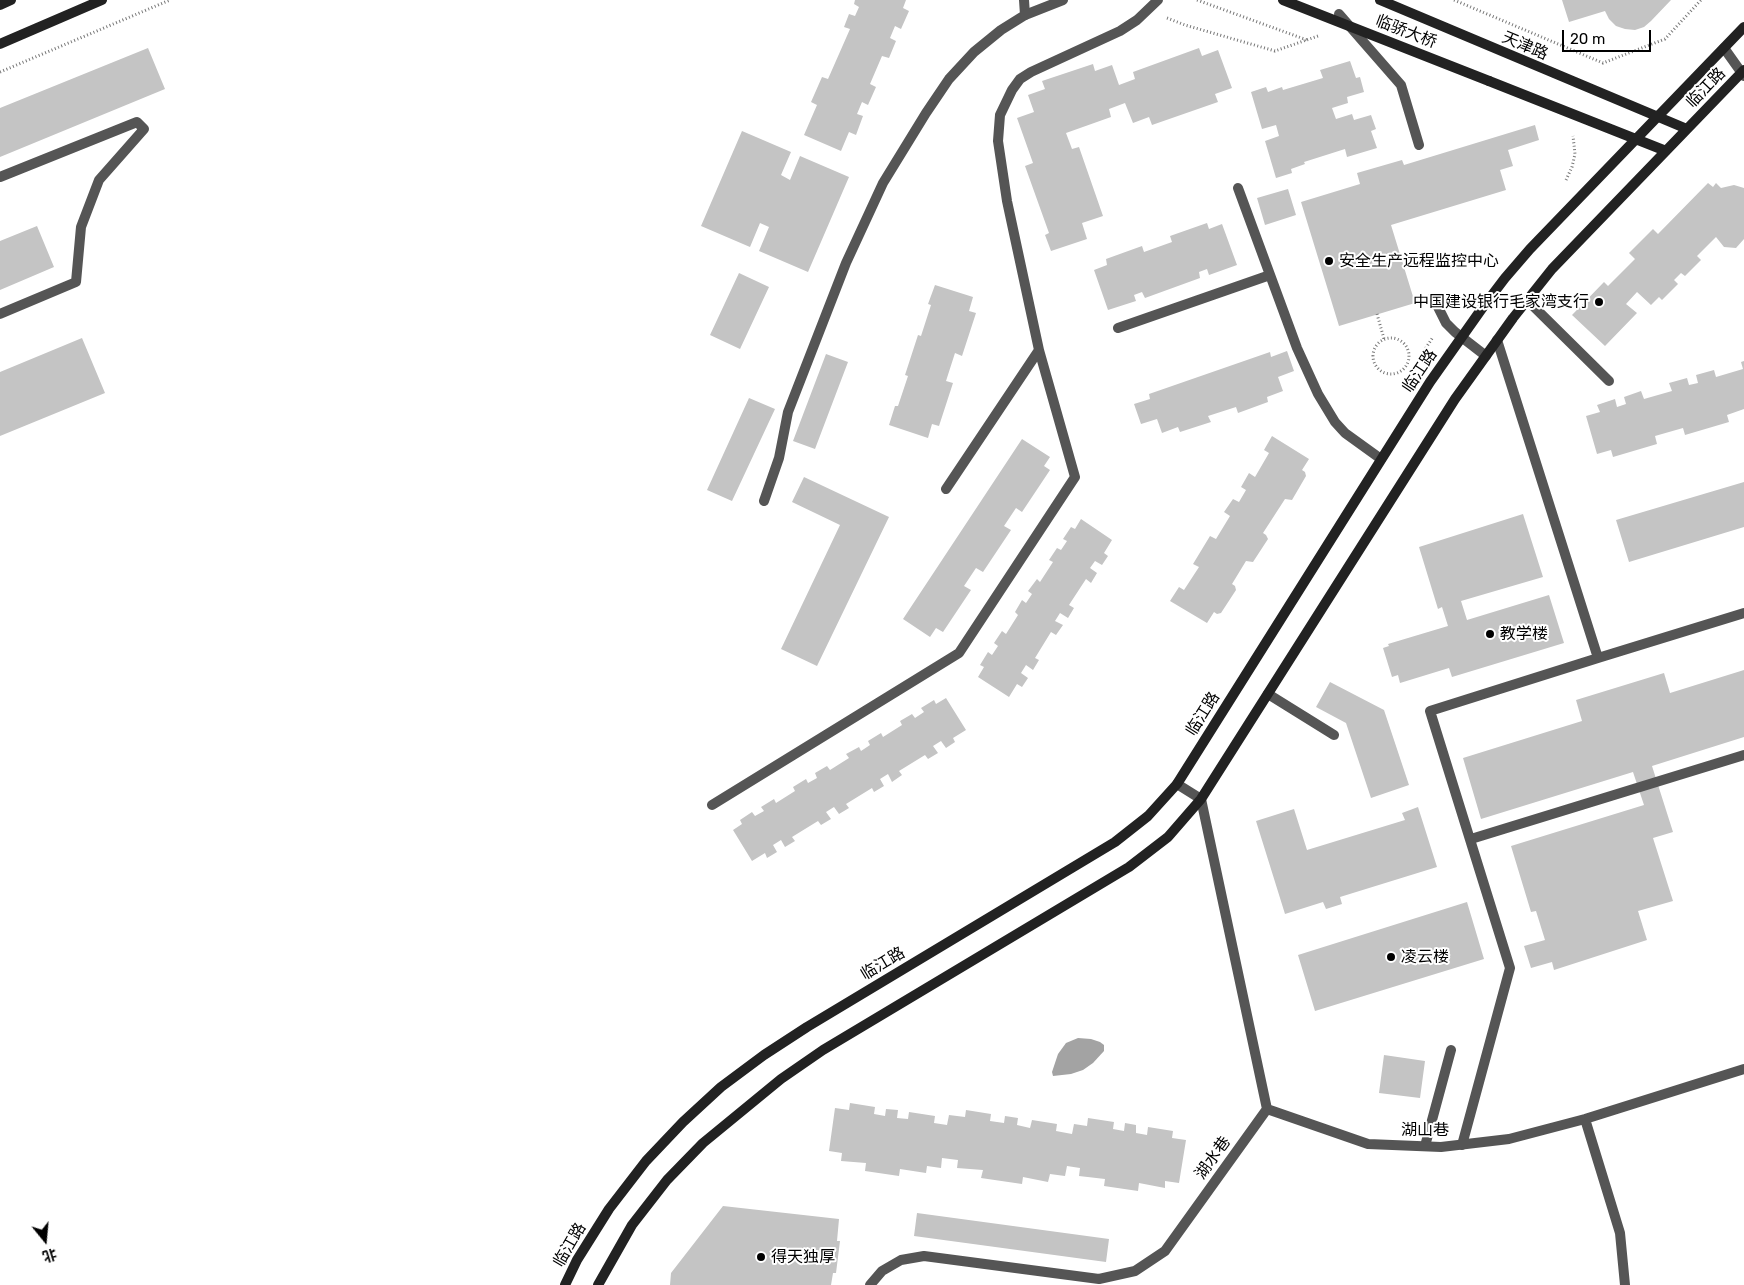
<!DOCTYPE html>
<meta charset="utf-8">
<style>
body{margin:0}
#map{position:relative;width:1744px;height:1285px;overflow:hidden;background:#fff;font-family:Rubik,"Noto Sans SC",sans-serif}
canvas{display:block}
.north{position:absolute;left:20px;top:1215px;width:50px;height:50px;-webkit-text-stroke:4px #fff;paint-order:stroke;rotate:163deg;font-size:14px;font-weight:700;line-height:20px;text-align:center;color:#000}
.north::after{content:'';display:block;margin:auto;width:18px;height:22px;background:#000;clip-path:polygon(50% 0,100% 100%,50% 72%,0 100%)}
.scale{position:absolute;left:1562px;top:30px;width:89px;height:22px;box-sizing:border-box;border:2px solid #000;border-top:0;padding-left:6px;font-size:15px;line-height:18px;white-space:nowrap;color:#000;-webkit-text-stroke:4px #fff;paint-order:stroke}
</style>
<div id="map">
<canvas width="1744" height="1285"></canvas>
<div class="north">北</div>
<div class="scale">20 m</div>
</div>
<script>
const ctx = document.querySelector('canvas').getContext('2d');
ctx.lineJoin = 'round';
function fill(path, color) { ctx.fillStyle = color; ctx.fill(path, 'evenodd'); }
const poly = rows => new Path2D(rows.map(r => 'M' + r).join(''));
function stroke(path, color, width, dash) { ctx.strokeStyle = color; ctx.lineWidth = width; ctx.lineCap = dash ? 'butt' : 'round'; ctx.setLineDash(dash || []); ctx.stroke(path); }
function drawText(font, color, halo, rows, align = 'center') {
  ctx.font = font + ' Rubik,"Noto Sans SC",sans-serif'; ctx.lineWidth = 4; ctx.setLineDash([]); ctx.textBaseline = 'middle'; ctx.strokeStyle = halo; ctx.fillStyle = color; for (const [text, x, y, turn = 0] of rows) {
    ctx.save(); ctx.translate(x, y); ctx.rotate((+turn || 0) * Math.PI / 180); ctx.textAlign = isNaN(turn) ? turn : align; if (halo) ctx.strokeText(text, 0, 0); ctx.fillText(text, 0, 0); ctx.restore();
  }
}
fill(poly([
 [1078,1038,1091,1039,1100,1042,1104,1045,1104,1051,1093,1063,1083,1070,1071,1074,1053,1076,1052,1072,1058,1054,1066,1043]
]), '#a3a3a3');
fill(poly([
 [855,0,906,0,903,8,909,11,901,29,895,26,890,38,896,41,889,58,882,56,870,84,876,87,868,105,862,102,857,114,863,116,856,135,849,132,841,151,804,135,817,105,811,102,822,77,828,79,850,29,844,27,849,14,855,16,859,7,854,4],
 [1562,0,1671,0,1651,21,1644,27,1635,30,1625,29,1616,26,1609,19,1605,11,1569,22],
 [148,48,165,89,0,157,0,108],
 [1199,48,1202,56,1218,50,1232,88,1215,94,1218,102,1152,125,1149,117,1133,123,1125,103,1109,109,1111,117,1066,133,1072,149,1079,147,1103,216,1082,223,1087,239,1051,251,1045,235,1049,233,1025,166,1033,163,1017,118,1034,112,1028,95,1045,89,1042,81,1093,64,1095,71,1112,65,1119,85,1135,79,1133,72],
 [1350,61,1356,78,1360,77,1364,92,1347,97,1348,103,1332,108,1336,119,1352,114,1354,120,1371,115,1376,129,1371,131,1377,148,1347,157,1345,149,1304,162,1305,164,1291,169,1292,173,1276,178,1265,141,1279,136,1276,125,1262,129,1251,92,1266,87,1268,92,1282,87,1283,90,1323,78,1320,70],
 [1535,125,1539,140,1508,150,1513,166,1500,170,1506,190,1391,225,1415,303,1339,326,1301,202,1360,184,1357,173,1402,160,1404,165],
 [742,131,791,152,781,175,790,180,800,156,849,177,808,272,759,251,769,227,760,223,750,247,701,226],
 [1708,183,1713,187,1716,183,1721,188,1734,185,1744,188,1744,239,1736,248,1724,247,1716,237,1697,256,1701,260,1685,276,1681,273,1674,280,1678,284,1662,300,1659,297,1651,305,1637,292,1626,304,1637,313,1605,346,1572,315,1604,282,1608,286,1635,259,1629,253,1653,229,1658,234],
 [1288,189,1296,215,1265,225,1257,198],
 [1207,223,1209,229,1222,224,1237,265,1209,275,1207,269,1199,272,1200,278,1145,298,1142,292,1134,295,1136,301,1108,310,1094,270,1107,265,1106,259,1142,246,1144,252,1172,242,1170,236],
 [37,226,54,267,0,290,0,241],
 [739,273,769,287,740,349,710,335],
 [935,285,973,297,969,311,976,313,962,356,955,353,946,381,953,383,939,426,932,424,928,438,889,425,895,406,898,406,908,376,905,375,918,335,921,336,931,305,928,304],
 [82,338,105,393,0,436,0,372],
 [1287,351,1294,371,1278,377,1283,391,1267,397,1268,402,1238,413,1236,407,1208,416,1211,422,1180,432,1178,427,1162,433,1157,419,1141,424,1134,404,1150,399,1149,394,1270,352,1271,357],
 [826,354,848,362,815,449,793,441],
 [1744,361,1744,409,1727,415,1729,422,1685,435,1683,428,1655,436,1657,444,1613,457,1611,450,1597,454,1586,416,1600,412,1597,405,1615,399,1617,407,1626,404,1624,397,1641,391,1644,399,1672,391,1669,383,1687,378,1689,385,1698,383,1696,375,1714,370,1716,377,1743,369,1741,362],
 [749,398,775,409,732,501,707,490],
 [1272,436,1309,459,1302,470,1305,472,1306,476,1292,500,1285,499,1263,533,1266,535,1268,539,1253,562,1246,561,1232,584,1235,586,1236,590,1221,613,1217,614,1214,612,1207,623,1170,601,1179,587,1184,590,1199,567,1193,564,1210,536,1216,539,1230,516,1224,512,1233,499,1239,502,1246,490,1241,487,1249,473,1255,477,1269,453,1264,450],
 [1022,439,1050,457,1044,466,1050,470,1022,512,1016,508,1004,526,1011,530,983,572,976,568,964,586,971,590,943,632,936,628,930,637,903,619],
 [804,477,889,517,817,666,781,649,840,525,792,502],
 [1744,482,1744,527,1629,562,1616,520],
 [1523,514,1543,577,1461,601,1467,620,1549,595,1564,643,1452,677,1449,668,1400,683,1398,675,1392,677,1383,648,1389,646,1388,644,1448,626,1442,607,1438,609,1419,547],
 [1081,519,1112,540,1104,553,1108,556,1102,565,1095,561,1090,568,1097,573,1091,583,1086,579,1069,605,1074,608,1068,618,1060,613,1055,621,1063,625,1056,635,1051,632,1035,658,1039,660,1033,670,1026,665,1021,673,1028,678,1022,687,1017,684,1009,697,978,677,984,667,980,665,988,652,992,655,998,646,994,643,1002,631,1006,634,1018,615,1015,612,1022,600,1026,603,1032,594,1028,591,1037,579,1040,582,1053,562,1049,560,1057,548,1061,550,1067,541,1063,539,1071,527,1075,529],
 [1744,670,1744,737,1652,766,1673,832,1653,838,1673,901,1638,911,1647,940,1554,970,1552,962,1531,968,1524,946,1545,940,1536,911,1531,912,1511,846,1644,805,1633,772,1481,819,1463,758,1582,721,1576,700,1664,673,1670,693],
 [1330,682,1384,710,1409,785,1371,798,1346,723,1316,707],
 [946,698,966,730,953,738,955,742,946,748,941,741,933,746,938,753,928,759,925,755,899,771,902,775,892,782,888,774,880,779,884,786,874,792,872,788,846,804,849,808,839,814,834,807,826,812,831,819,821,825,818,821,792,837,795,841,785,847,781,840,773,845,777,852,767,858,765,853,752,861,733,830,742,824,740,820,752,812,755,816,764,811,761,807,774,799,776,803,795,791,793,787,806,779,808,783,817,778,815,773,827,766,830,770,849,758,846,754,859,747,861,751,870,745,868,741,881,733,883,737,902,725,900,721,912,714,915,718,924,712,921,708,934,700,936,704],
 [1418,807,1437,867,1340,897,1342,904,1326,909,1323,902,1285,914,1256,821,1294,809,1307,850,1405,820,1402,813],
 [1467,902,1484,959,1315,1011,1298,955],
 [1384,1055,1425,1061,1420,1098,1379,1093],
 [850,1103,875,1107,874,1114,885,1116,886,1109,898,1110,897,1118,908,1119,909,1112,935,1116,934,1123,947,1125,949,1115,965,1117,966,1110,991,1114,990,1121,1004,1123,1005,1116,1018,1118,1017,1125,1030,1128,1032,1120,1057,1124,1056,1131,1072,1134,1074,1124,1087,1126,1088,1118,1114,1122,1113,1129,1124,1131,1125,1123,1136,1125,1136,1133,1147,1135,1148,1127,1173,1131,1172,1138,1186,1140,1179,1183,1165,1181,1165,1188,1139,1183,1138,1191,1104,1186,1105,1179,1079,1176,1080,1168,1067,1166,1065,1176,1050,1174,1048,1182,1023,1177,1022,1184,981,1178,983,1170,957,1168,958,1160,942,1158,941,1168,927,1166,926,1173,900,1169,899,1176,865,1171,866,1163,841,1161,842,1153,829,1151,835,1108,849,1110],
 [723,1206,839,1219,837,1241,840,1241,836,1273,833,1273,831,1285,670,1285,671,1273],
 [917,1213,1109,1239,1106,1262,914,1236]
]), '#c4c4c4');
stroke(poly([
 [1197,0,1307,40],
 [1454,0,1603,63,1665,39,1701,0],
 [1167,18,1185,25,1275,51,1318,36],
 [0,72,170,0],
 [1566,180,1572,167,1575,154,1573,136],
 [1377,314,1384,339],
 '1373 356a18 18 0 1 1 36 0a18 18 0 1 1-36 0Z',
 [1420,357,1433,337]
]), '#777', 3, [1, 2.5]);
stroke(poly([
 [1339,14,1401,85,1419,145],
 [1238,188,1297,348,1318,394,1335,422,1345,433,1381,459],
 [1433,297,1446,323,1455,332,1486,356],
 [1527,300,1609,381],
 [1118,328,1270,275],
 [946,489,1039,350],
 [764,501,779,458,788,412,846,263,883,183,926,113,949,79,974,52,1001,30,1025,15,1024,0],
 [1598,658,1744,613],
 [1268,694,1334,735],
 [712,805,959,653,1075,477,1039,350,1007,201,998,141,1000,115,1012,90,1020,79,1031,72,1120,31,1137,20,1158,0],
 [1471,839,1744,755],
 [1462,1145,1510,968,1430,711,1598,658,1497,340],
 [1425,1146,1451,1050]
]), '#555', 10);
stroke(poly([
 [1025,15,1063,0],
 [1724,48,1744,76],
 [0,177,137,122,144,129,99,180,81,227,76,282,0,314],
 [1267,1109,1368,1144,1441,1147,1509,1139,1585,1119,1744,1069],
 [1585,1119,1620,1233,1625,1285],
 [870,1285,882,1271,901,1260,924,1256,1099,1279,1135,1271,1165,1251,1267,1109,1201,799,1177,784]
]), '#555', 10);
stroke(poly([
 [1380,0,1687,129],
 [0,5,11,0],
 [0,44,102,0],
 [1489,81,1666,151],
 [565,1285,577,1260,609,1209,646,1161,683,1122,721,1087,764,1055,807,1027,1115,842,1148,816,1177,784,1430,382,1483,307,1505,278,1530,249,1744,27],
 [598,1285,632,1225,667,1180,703,1143,781,1079,823,1050,1129,867,1168,837,1201,799,1455,399,1513,318,1552,269,1744,70]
]), '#222', 10);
stroke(poly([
 [1283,0,1489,81]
]), '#222', 10);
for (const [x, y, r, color] of [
 [1329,261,5,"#000"],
 [1599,302,5,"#000"],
 [1490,634,5,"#000"],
 [1391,957,5,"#000"],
 [761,1257,5,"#000"]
]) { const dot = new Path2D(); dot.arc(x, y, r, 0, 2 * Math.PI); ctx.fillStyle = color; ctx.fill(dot); stroke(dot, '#fff', 2); }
drawText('16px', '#000', '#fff', [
 ["临骄大桥",1406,32,21],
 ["天津路",1525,46,23],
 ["临江路",1706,88,-46],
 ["临江路",1420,371,-56],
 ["临江路",1203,714,-58],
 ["临江路",883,964,-31],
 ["湖山巷",1425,1130],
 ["湖水巷",1213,1158,-54],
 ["临江路",570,1245,-60]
]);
drawText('16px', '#000', '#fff', [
 ["安全生产远程监控中心",1339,261],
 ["中国建设银行毛家湾支行",1589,302,"right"],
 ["教学楼",1500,634],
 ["凌云楼",1401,957],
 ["得天独厚",771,1257]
], 'left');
</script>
